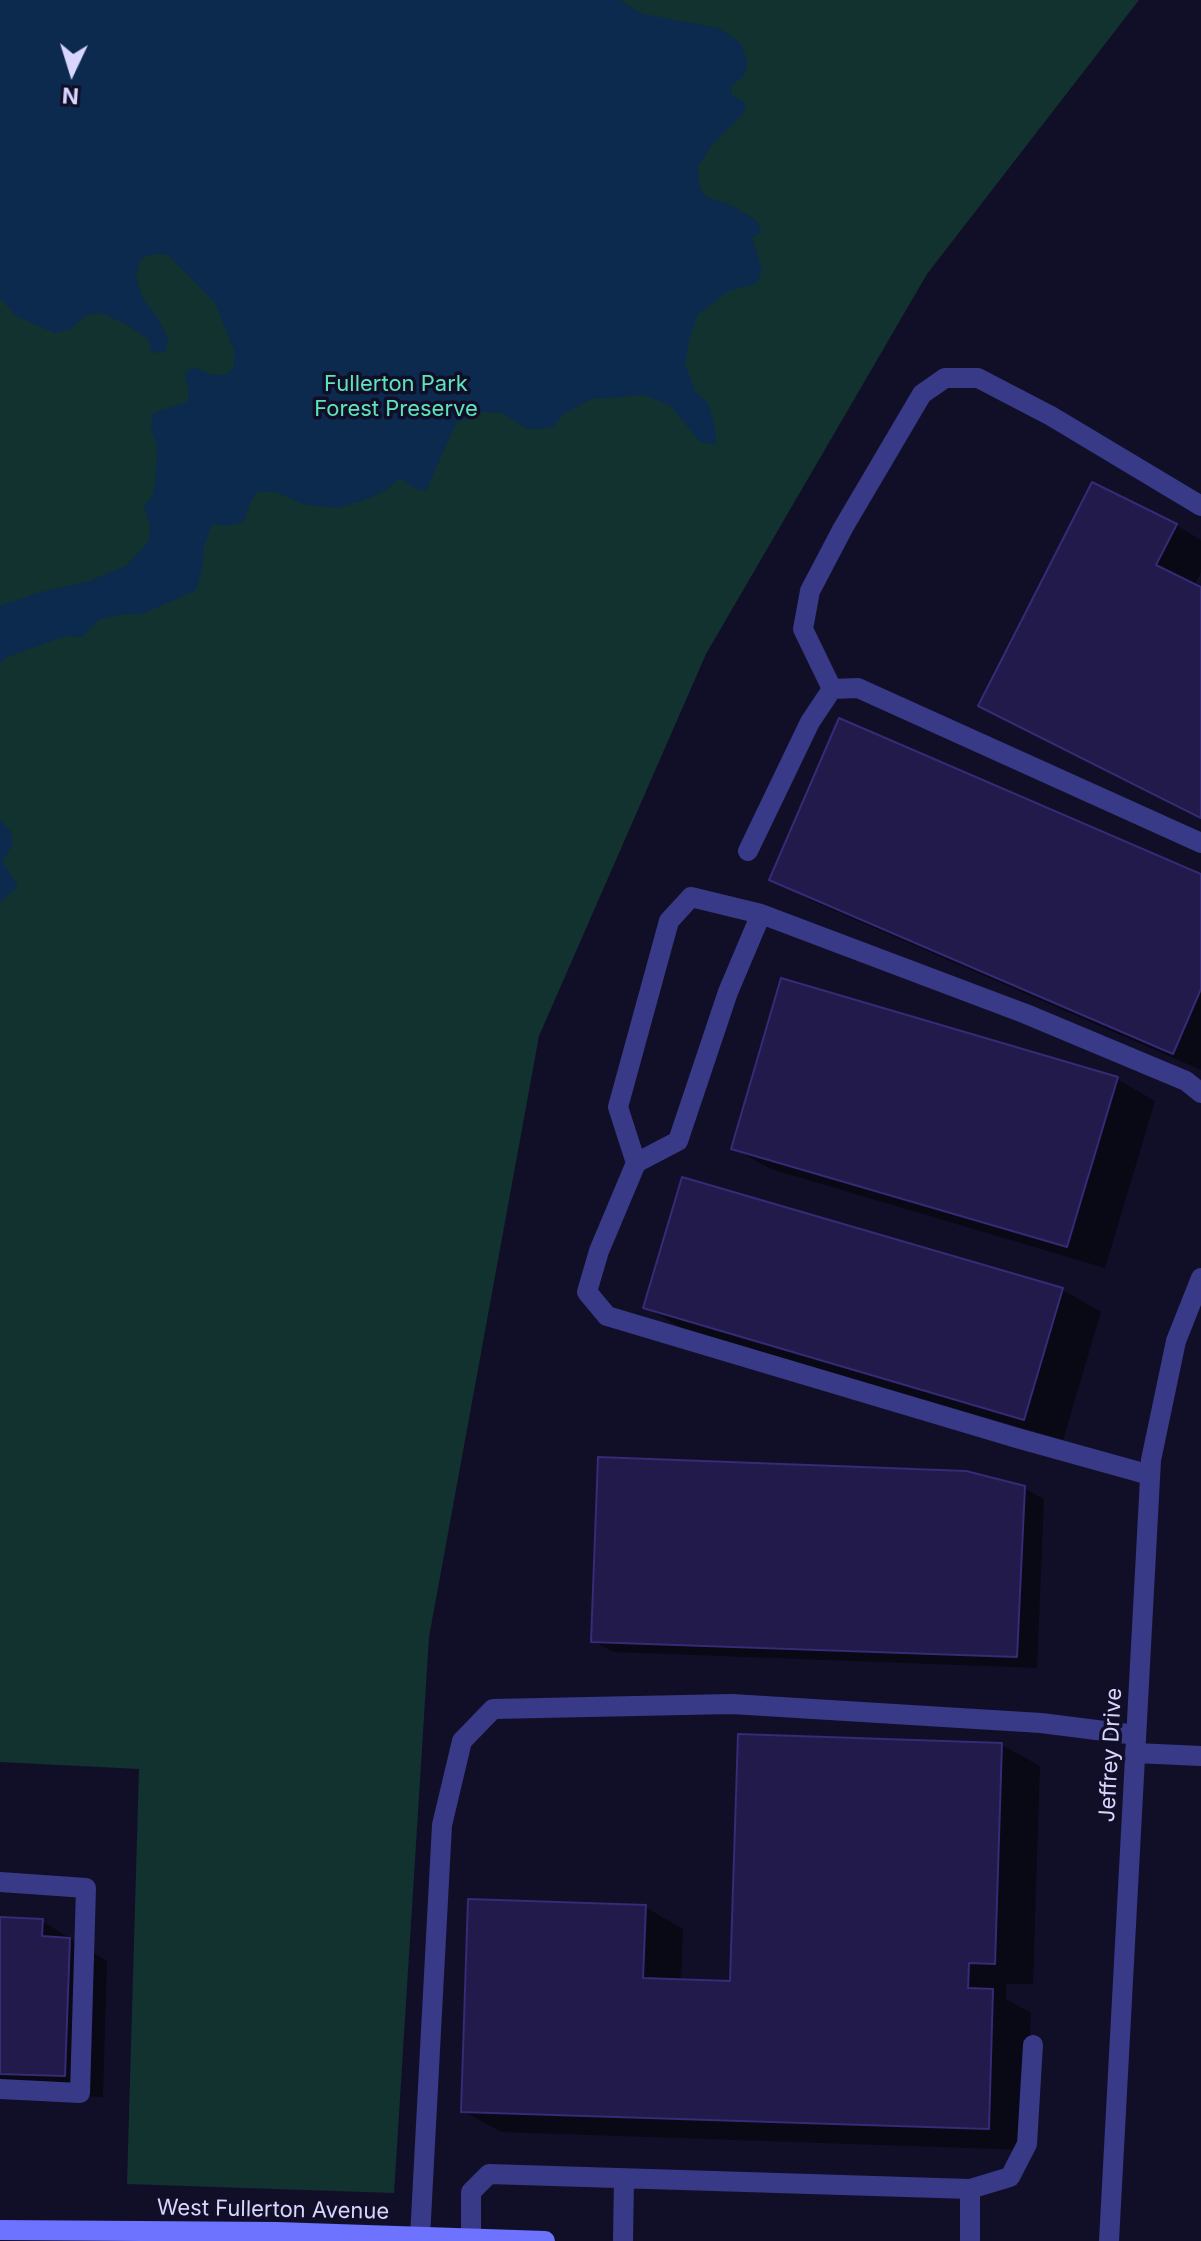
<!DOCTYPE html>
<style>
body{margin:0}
#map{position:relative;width:1201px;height:2241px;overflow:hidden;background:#110f28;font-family:Inter,sans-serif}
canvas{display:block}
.north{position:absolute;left:32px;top:32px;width:80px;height:80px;-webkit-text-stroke:6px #110f28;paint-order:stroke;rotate:184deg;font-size:22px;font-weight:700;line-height:32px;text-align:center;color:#d8d6ff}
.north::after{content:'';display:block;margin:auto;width:28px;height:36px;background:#d8d6ff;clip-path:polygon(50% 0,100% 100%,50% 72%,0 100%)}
</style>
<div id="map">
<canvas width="1201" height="2241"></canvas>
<div class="north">N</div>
</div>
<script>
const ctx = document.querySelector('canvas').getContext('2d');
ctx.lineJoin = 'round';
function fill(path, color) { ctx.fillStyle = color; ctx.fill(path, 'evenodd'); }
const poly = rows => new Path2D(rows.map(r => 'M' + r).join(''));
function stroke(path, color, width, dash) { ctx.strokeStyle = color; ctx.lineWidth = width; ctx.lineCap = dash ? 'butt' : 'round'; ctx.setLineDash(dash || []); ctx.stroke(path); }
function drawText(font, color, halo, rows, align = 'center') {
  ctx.font = font + ' Inter,sans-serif'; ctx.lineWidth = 7; ctx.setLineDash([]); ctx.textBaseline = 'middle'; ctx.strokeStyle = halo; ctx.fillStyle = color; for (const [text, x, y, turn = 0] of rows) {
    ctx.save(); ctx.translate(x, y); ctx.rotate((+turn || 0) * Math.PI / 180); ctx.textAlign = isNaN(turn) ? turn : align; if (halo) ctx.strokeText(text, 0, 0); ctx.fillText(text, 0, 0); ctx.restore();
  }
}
fill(poly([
 [0,0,1139,0,927,274,706,654,539,1036,429,1637,394,2193,127,2184,139,1769,0,1762]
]), '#12322f');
fill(poly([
 [0,0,619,0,644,14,718,28,741,43,748,63,743,77,731,86,732,96,745,102,744,113,711,146,698,167,699,184,705,196,735,207,757,221,761,232,752,238,762,270,757,283,729,291,698,314,689,341,685,364,695,391,708,403,715,427,716,445,699,441,671,406,644,395,591,399,564,414,552,428,527,429,502,413,478,412,456,423,426,491,414,488,400,478,386,490,365,500,336,508,306,505,276,492,258,492,250,503,245,520,234,525,212,525,204,546,202,569,196,590,145,613,118,615,98,620,82,637,65,636,7,657,0,664,0,606,37,593,89,581,126,566,149,541,150,526,144,506,151,498,155,486,157,445,151,429,153,413,188,402,189,390,184,375,193,367,210,374,225,375,234,368,235,352,215,303,168,255,151,254,141,259,136,277,143,299,157,317,168,338,166,351,152,353,148,339,128,325,101,313,85,316,71,329,55,333,16,316,0,298],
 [0,820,10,830,13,844,2,861,18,886,0,902]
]), '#0c294e');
fill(poly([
 [1176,525,1201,540,1201,572,1194,586,1201,589,1201,819,1019,727,981,705],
 [1201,876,1201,1070,810,900,772,879],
 [1117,1079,1155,1101,1105,1268,771,1169,733,1148],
 [683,1179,1063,1290,1101,1312,1063,1440,683,1329,646,1307],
 [1024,1488,1044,1499,1037,1668,613,1652,593,1641],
 [1002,1745,1040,1766,1033,1984,1006,1984,1006,1999,1031,2013,1026,2150,501,2132,463,2111,645,1907,683,1929,681,1982,732,1983],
 [0,1919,42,1921,107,1961,103,2097,0,2094]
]), '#0007');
const building = poly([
 [1092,482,1177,524,1156,565,1201,587,1201,818,978,706,1092,482],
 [839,718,1201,874,1201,989,1173,1054,769,880,839,718],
 [781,978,1118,1077,1067,1247,731,1149,781,978],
 [682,1177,1063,1288,1024,1420,643,1308,682,1177],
 [598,1457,966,1471,1025,1486,1017,1657,591,1642,598,1457],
 [738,1734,1002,1743,995,1964,969,1963,968,1988,993,1989,989,2129,461,2112,468,1899,646,1905,643,1978,730,1981,738,1734],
 [0,1917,43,1919,42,1936,70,1938,65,2076,0,2074,0,1917]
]);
fill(building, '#211a4a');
stroke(building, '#352b76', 2);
stroke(poly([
 [832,689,803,629,810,591,843,528,922,394,945,378,978,378,1051,416,1201,506],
 [748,851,810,722,832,689,858,688,1201,843],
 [636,1163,618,1107,669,921,691,897,761,914],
 [1150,1475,1017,1438,607,1316,587,1292,599,1251,636,1163,678,1141,728,992,761,914,1026,1014,1186,1081,1201,1093],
 [1135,1753,1201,1756],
 [0,1882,86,1888,80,2093,0,2089],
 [970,2189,1010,2177,1027,2144,1033,2045],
 [420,2237,442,1825,462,1741,493,1709,732,1704,1041,1723,1136,1735],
 [471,2239,471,2192,489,2174,970,2189,970,2241],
 [623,2241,624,2179]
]), '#383a88', 20);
stroke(poly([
 [1109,2241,1151,1460,1176,1341,1201,1278]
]), '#383a88', 20);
stroke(poly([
 [0,2230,277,2232,545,2241]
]), '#6d72ff', 20);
drawText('22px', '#5de4ba', '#110f28', [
 ["Fullerton Park",396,384],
 ["Forest Preserve",396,409]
]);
drawText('22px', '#d8d6ff', '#110f28', [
 ["Jeffrey Drive",1111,1755,-87],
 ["West Fullerton Avenue",273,2210,1]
]);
</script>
